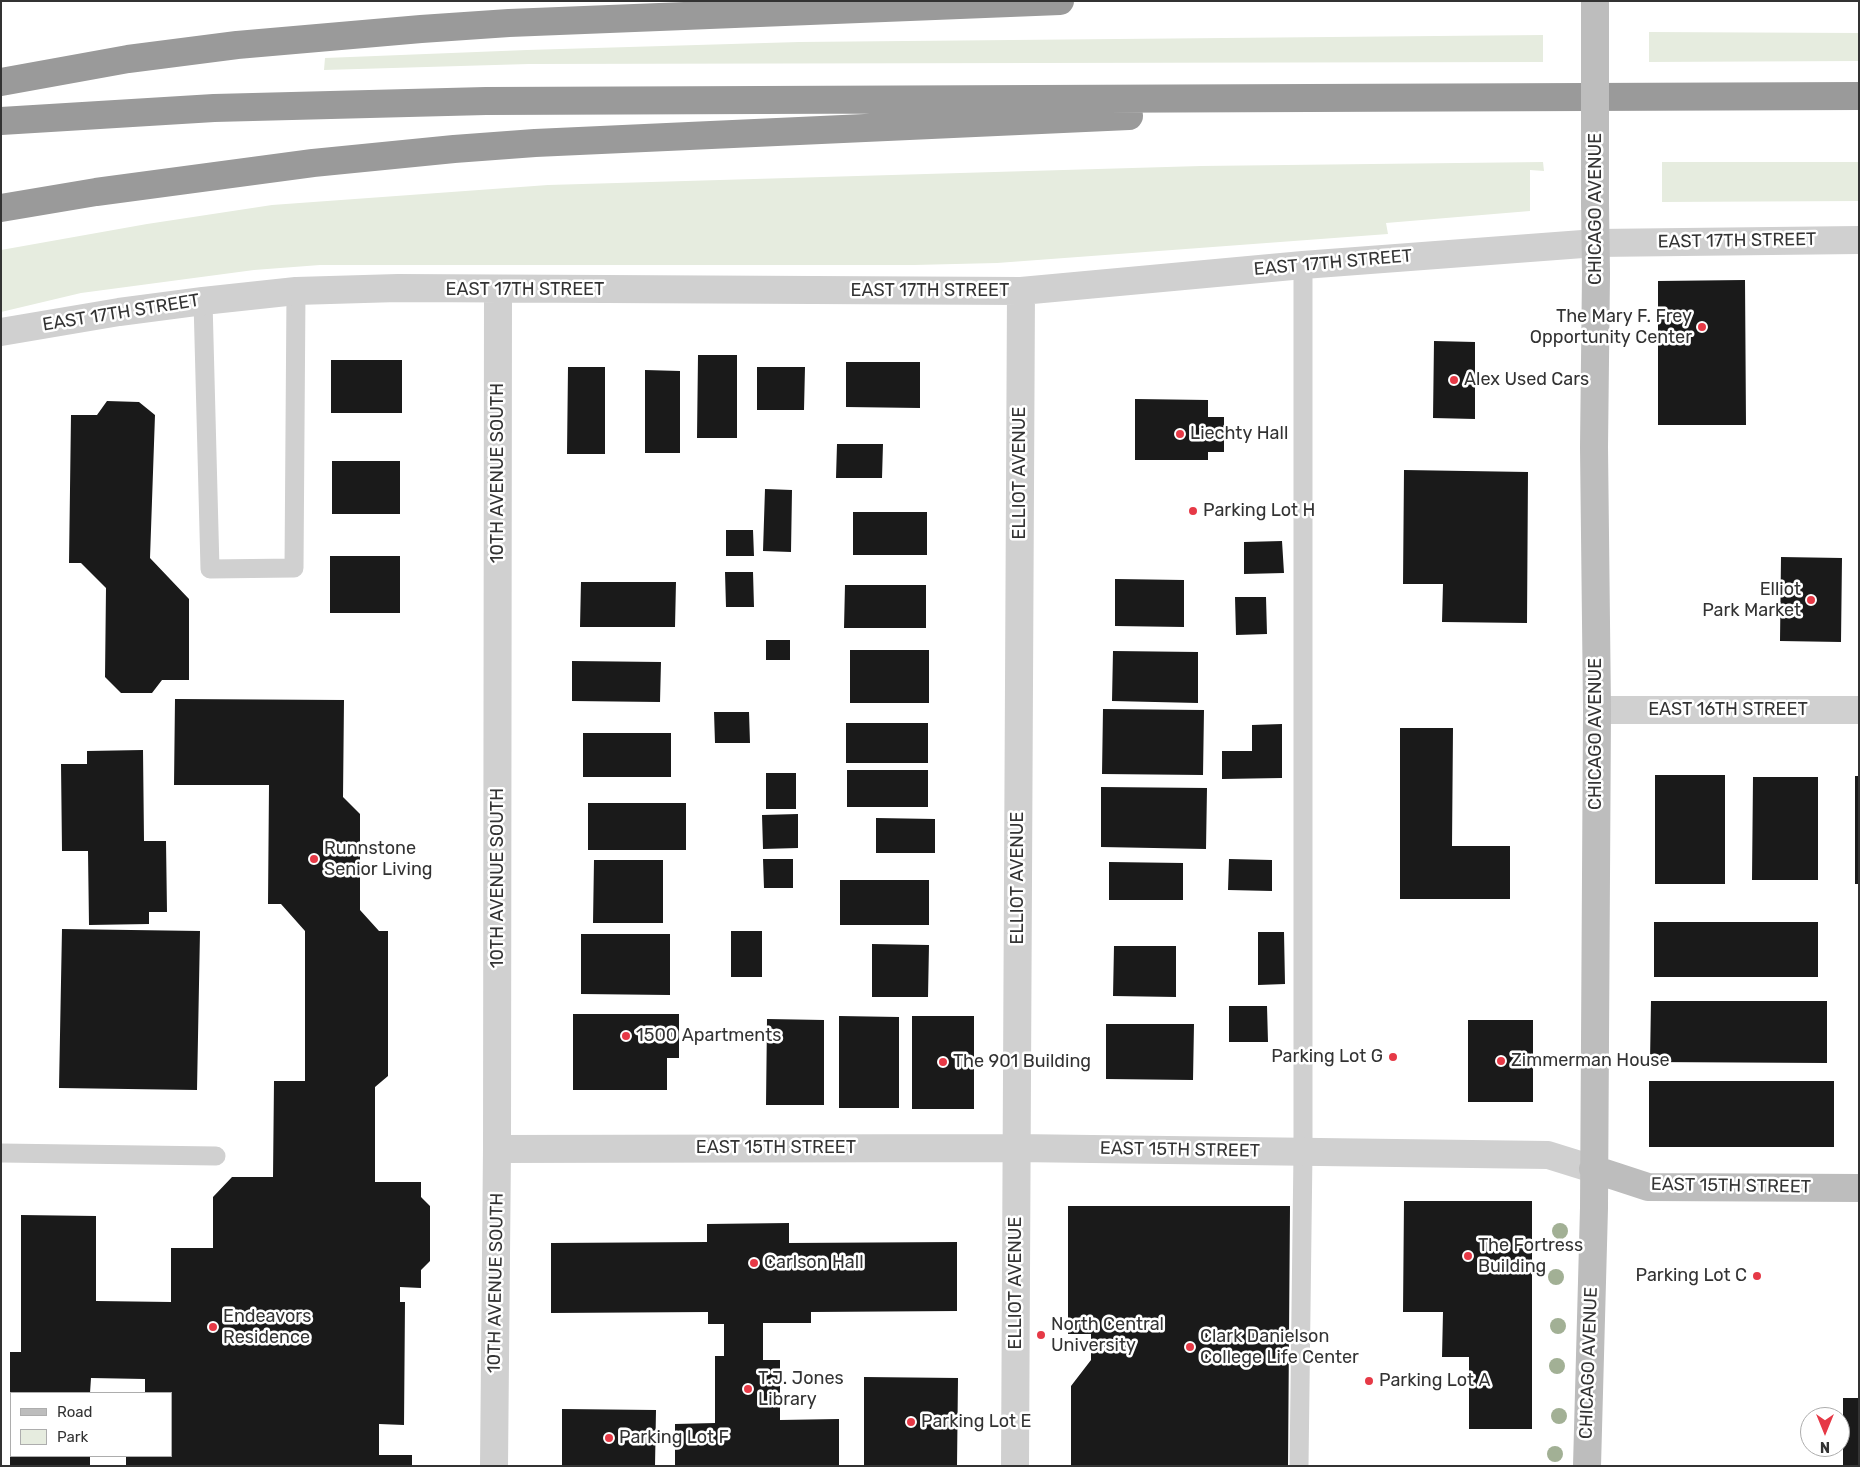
<!DOCTYPE html>
<style>
body{margin:0}
#map{position:relative;width:1860px;height:1467px;overflow:hidden;background:#fff;font-family:Rubik,sans-serif}
canvas{display:block}
.frame{position:absolute;inset:0;border:2px solid #333;pointer-events:none}
.legend{position:absolute;left:10px;top:1392px;width:162px;height:65px;box-sizing:border-box;background:#fff;border:1px solid #adadad;margin:0;padding:6px 9px;list-style:none;font-size:15px;color:#333}
.legend li{display:flex;align-items:center;gap:10px;height:25px}
.legend b{width:25px;border:1px solid #adadad}
.north{position:absolute;left:1800px;top:1407px;width:50px;height:50px;box-sizing:border-box;background:#fff;border:1px solid #adadad;border-radius:50%;rotate:180deg;font-size:14px;font-weight:700;line-height:20px;text-align:center;color:#333}
.north::after{content:'';display:block;margin:auto;width:18px;height:22px;background:#e63946;clip-path:polygon(50% 0,100% 100%,50% 72%,0 100%)}
</style>
<div id="map">
<canvas width="1860" height="1467"></canvas>
<div class="frame"></div>
<ul class="legend">
<li><b style="height:6px;background:#bdbdbd"></b>Road</li>
<li><b style="height:14px;background:#e6ecdf"></b>Park</li>
</ul>
<div class="north">N</div>
</div>
<script>
const ctx = document.querySelector('canvas').getContext('2d');
ctx.lineJoin = 'round';
function fill(path, color) { ctx.fillStyle = color; ctx.fill(path, 'evenodd'); }
const poly = rows => new Path2D(rows.map(r => 'M' + r).join(''));
function stroke(path, color, width, dash) { ctx.strokeStyle = color; ctx.lineWidth = width; ctx.lineCap = dash ? 'butt' : 'round'; ctx.setLineDash(dash || []); ctx.stroke(path); }
function drawText(font, color, halo, rows, align = 'center') {
  ctx.font = font + ' Rubik,sans-serif'; ctx.lineWidth = 5; ctx.setLineDash([]); ctx.textBaseline = 'middle'; ctx.strokeStyle = halo; ctx.fillStyle = color; for (const [text, x, y, turn = 0] of rows) {
    ctx.save(); ctx.translate(x, y); ctx.rotate((+turn || 0) * Math.PI / 180); ctx.textAlign = isNaN(turn) ? turn : align; if (halo) ctx.strokeText(text, 0, 0); ctx.fillText(text, 0, 0); ctx.restore();
  }
}
fill(poly([
 [1649,32,1859,33,1859,61,1649,62],
 [1543,35,1543,62,529,64,324,70,325,58,527,50,799,42],
 [1543,162,1544,171,1530,170,1530,211,1386,223,1388,234,997,263,914,265,320,265,254,270,81,293,1,312,1,250,147,224,272,205,548,185,1201,166],
 [1662,162,1859,162,1859,201,1662,202]
]), '#e6ecdf');
fill(poly([
 [1745,280,1746,425,1658,425,1658,281],
 [1434,341,1475,342,1475,419,1433,418],
 [698,355,737,355,737,438,697,438],
 [331,360,402,360,402,413,331,413],
 [846,362,920,362,920,408,846,407],
 [568,367,605,367,605,454,567,454],
 [757,367,805,367,804,410,757,410],
 [645,370,680,371,680,453,645,453],
 [1135,399,1208,400,1208,417,1224,417,1224,452,1208,452,1208,460,1135,460],
 [107,401,139,402,155,415,150,558,189,599,189,680,162,680,152,693,121,693,105,677,106,588,81,563,69,563,71,415,97,415],
 [837,444,883,444,882,478,836,478],
 [332,461,400,461,400,514,332,514],
 [1404,470,1528,472,1527,623,1442,622,1443,584,1403,584],
 [765,489,792,490,791,552,763,551],
 [853,512,927,512,927,555,853,555],
 [726,530,753,530,754,556,726,556],
 [1282,541,1284,573,1244,574,1244,542],
 [330,556,400,556,400,613,330,613],
 [1781,557,1842,558,1841,642,1780,641],
 [725,572,753,572,754,607,726,607],
 [1115,579,1184,580,1184,627,1115,626],
 [581,582,676,582,675,627,580,627],
 [845,585,926,585,926,628,844,628],
 [1235,597,1266,597,1267,634,1236,635],
 [766,640,790,640,790,660,766,660],
 [850,650,929,650,929,703,850,703],
 [1113,651,1198,652,1198,703,1112,701],
 [572,661,661,662,660,702,572,701],
 [175,699,344,700,343,797,360,814,360,910,379,931,388,931,388,1076,375,1087,375,1182,421,1182,421,1197,430,1206,430,1261,421,1270,421,1288,400,1287,400,1302,405,1302,404,1425,379,1424,379,1455,412,1455,412,1466,126,1466,126,1456,171,1456,171,1393,145,1393,145,1379,91,1378,90,1393,10,1393,10,1352,21,1352,21,1215,96,1216,96,1301,171,1302,171,1248,213,1248,213,1197,232,1177,273,1177,274,1081,305,1081,305,931,281,904,268,904,269,785,174,785],
 [1103,709,1204,710,1203,775,1102,774],
 [714,712,749,712,750,743,715,743],
 [846,723,928,723,928,763,846,763],
 [1282,724,1282,778,1222,779,1222,751,1252,751,1252,725],
 [1400,728,1453,728,1452,846,1510,846,1510,899,1400,899],
 [583,733,671,733,671,777,583,777],
 [143,750,144,841,166,841,167,912,149,912,149,924,89,925,88,851,62,851,61,764,87,764,87,751],
 [847,770,928,770,928,807,847,807],
 [766,773,796,773,796,809,766,809],
 [1655,775,1725,775,1725,884,1655,884],
 [1855,776,1859,776,1859,884,1855,884],
 [1753,777,1818,777,1818,880,1752,880],
 [1101,787,1207,788,1206,849,1101,847],
 [588,803,686,803,686,850,588,850],
 [798,814,798,848,763,849,762,815],
 [876,818,935,819,935,853,876,853],
 [763,859,793,859,793,888,764,888],
 [1229,859,1272,860,1272,891,1228,890],
 [594,860,663,860,663,923,593,923],
 [1109,862,1183,863,1183,900,1109,900],
 [840,880,929,880,929,925,840,925],
 [1654,922,1818,922,1818,977,1654,977],
 [62,929,200,931,197,1090,59,1088],
 [731,931,762,931,762,977,731,977],
 [1258,932,1284,932,1285,984,1258,985],
 [581,934,670,934,670,995,581,994],
 [872,944,929,945,928,997,872,997],
 [1114,946,1176,946,1176,997,1113,996],
 [1651,1001,1827,1001,1827,1063,1650,1062],
 [1229,1006,1267,1006,1268,1042,1229,1042],
 [573,1014,679,1014,679,1058,667,1058,667,1090,573,1090],
 [839,1016,899,1017,899,1108,839,1108],
 [912,1016,974,1016,974,1109,912,1109],
 [767,1019,824,1020,824,1105,766,1105],
 [1468,1020,1533,1020,1533,1102,1468,1102],
 [1106,1024,1194,1024,1193,1080,1106,1079],
 [1649,1081,1834,1081,1834,1147,1649,1147],
 [1404,1201,1532,1201,1532,1429,1469,1429,1469,1357,1442,1357,1443,1312,1403,1312],
 [1068,1206,1290,1206,1288,1466,1071,1466,1071,1386,1091,1360,1091,1334,1068,1334],
 [789,1223,789,1243,957,1242,957,1311,811,1312,811,1323,763,1323,763,1360,780,1360,780,1420,839,1419,839,1466,675,1466,675,1424,715,1423,715,1356,724,1356,724,1324,708,1324,708,1312,551,1313,551,1243,707,1242,707,1224],
 [864,1377,958,1378,957,1466,864,1466],
 [1843,1398,1859,1398,1859,1466,1843,1466],
 [562,1409,656,1410,655,1466,562,1466],
 [10,1456,90,1456,90,1466,10,1466]
]), '#1a1a1a');
stroke(poly([
 [203,301,210,569,294,568,296,291],
 [1,1153,216,1156],
 [1299,1466,1303,1152,1303,265]
]), '#d0d0d0', 19);
stroke(poly([
 [1,332,119,312,203,301,296,291,398,288,1021,291,1303,265,1596,243,1859,240],
 [1597,710,1859,710],
 [497,1149,1016,1148,1548,1155,1593,1169],
 [494,1466,497,1149,498,290],
 [1015,1466,1021,291]
]), '#d0d0d0', 28);
stroke(poly([
 [1593,1169,1648,1187,1859,1188],
 [1587,1466,1594,1208,1597,710,1594,447,1596,274,1595,203]
]), '#bdbdbd', 28);
stroke(poly([
 [1,82,128,59,237,45,421,29,509,23,1060,1],
 [1,121,214,108,486,101,1859,96],
 [1,208,96,192,313,163,454,149,535,143,1129,116]
]), '#9a9a9a', 28);
stroke(poly([
 [1595,203,1595,1]
]), '#bdbdbd', 28);
ctx.fillStyle = '#a2b095';
for (const [x, y] of [
 [1560,1231],
 [1556,1277],
 [1558,1326],
 [1557,1366],
 [1559,1416],
 [1555,1454]
]) { ctx.beginPath(); ctx.arc(x, y, 8, 0, 2 * Math.PI); ctx.fill(); }
for (const [x, y, r, color] of [
 [1702,327,5,"#e63946"],
 [1454,380,5,"#e63946"],
 [1180,434,5,"#e63946"],
 [1193,511,5,"#e63946"],
 [1811,600,5,"#e63946"],
 [314,859,5,"#e63946"],
 [626,1036,5,"#e63946"],
 [1393,1057,5,"#e63946"],
 [1501,1061,5,"#e63946"],
 [943,1062,5,"#e63946"],
 [1468,1256,5,"#e63946"],
 [754,1263,5,"#e63946"],
 [1757,1276,5,"#e63946"],
 [213,1327,5,"#e63946"],
 [1041,1335,5,"#e63946"],
 [1190,1347,5,"#e63946"],
 [1369,1381,5,"#e63946"],
 [748,1389,5,"#e63946"],
 [911,1422,5,"#e63946"],
 [609,1438,5,"#e63946"]
]) { const dot = new Path2D(); dot.arc(x, y, r, 0, 2 * Math.PI); ctx.fillStyle = color; ctx.fill(dot); stroke(dot, '#fff', 2); }
drawText('18px', '#333', '#fff', [
 ["CHICAGO AVENUE",1596,209,-90],
 ["EAST 17TH STREET",1737,241,-1],
 ["EAST 17TH STREET",1333,263,-5],
 ["EAST 17TH STREET",525,290],
 ["EAST 17TH STREET",930,291],
 ["EAST 17TH STREET",121,313,-9],
 ["10TH AVENUE SOUTH",498,473,-90],
 ["ELLIOT AVENUE",1020,473,-90],
 ["EAST 16TH STREET",1728,710],
 ["CHICAGO AVENUE",1596,734,-90],
 ["10TH AVENUE SOUTH",498,878,-90],
 ["ELLIOT AVENUE",1018,878,-90],
 ["EAST 15TH STREET",776,1148],
 ["EAST 15TH STREET",1180,1150,1],
 ["EAST 15TH STREET",1731,1186,1],
 ["10TH AVENUE SOUTH",496,1283,-89],
 ["ELLIOT AVENUE",1016,1283,-90],
 ["CHICAGO AVENUE",1589,1363,-88]
]);
drawText('18px', '#333', '#fff', [
 ["The Mary F. Frey",1692,317,"right"],
 ["Opportunity Center",1692,338,"right"],
 ["Alex Used Cars",1464,380],
 ["Liechty Hall",1190,434],
 ["Parking Lot H",1203,511],
 ["Elliot",1801,590,"right"],
 ["Park Market",1801,611,"right"],
 ["Runnstone",324,849],
 ["Senior Living",324,870],
 ["1500 Apartments",636,1036],
 ["Parking Lot G",1383,1057,"right"],
 ["Zimmerman House",1511,1061],
 ["The 901 Building",953,1062],
 ["The Fortress",1478,1246],
 ["Building",1478,1267],
 ["Carlson Hall",764,1263],
 ["Parking Lot C",1747,1276,"right"],
 ["Endeavors",223,1317],
 ["Residence",223,1338],
 ["North Central",1051,1325],
 ["University",1051,1346],
 ["Clark Danielson",1200,1337],
 ["College Life Center",1200,1358],
 ["T.J. Jones",758,1379],
 ["Library",758,1400],
 ["Parking Lot A",1379,1381],
 ["Parking Lot E",921,1422],
 ["Parking Lot F",619,1438]
], 'left');
</script>
